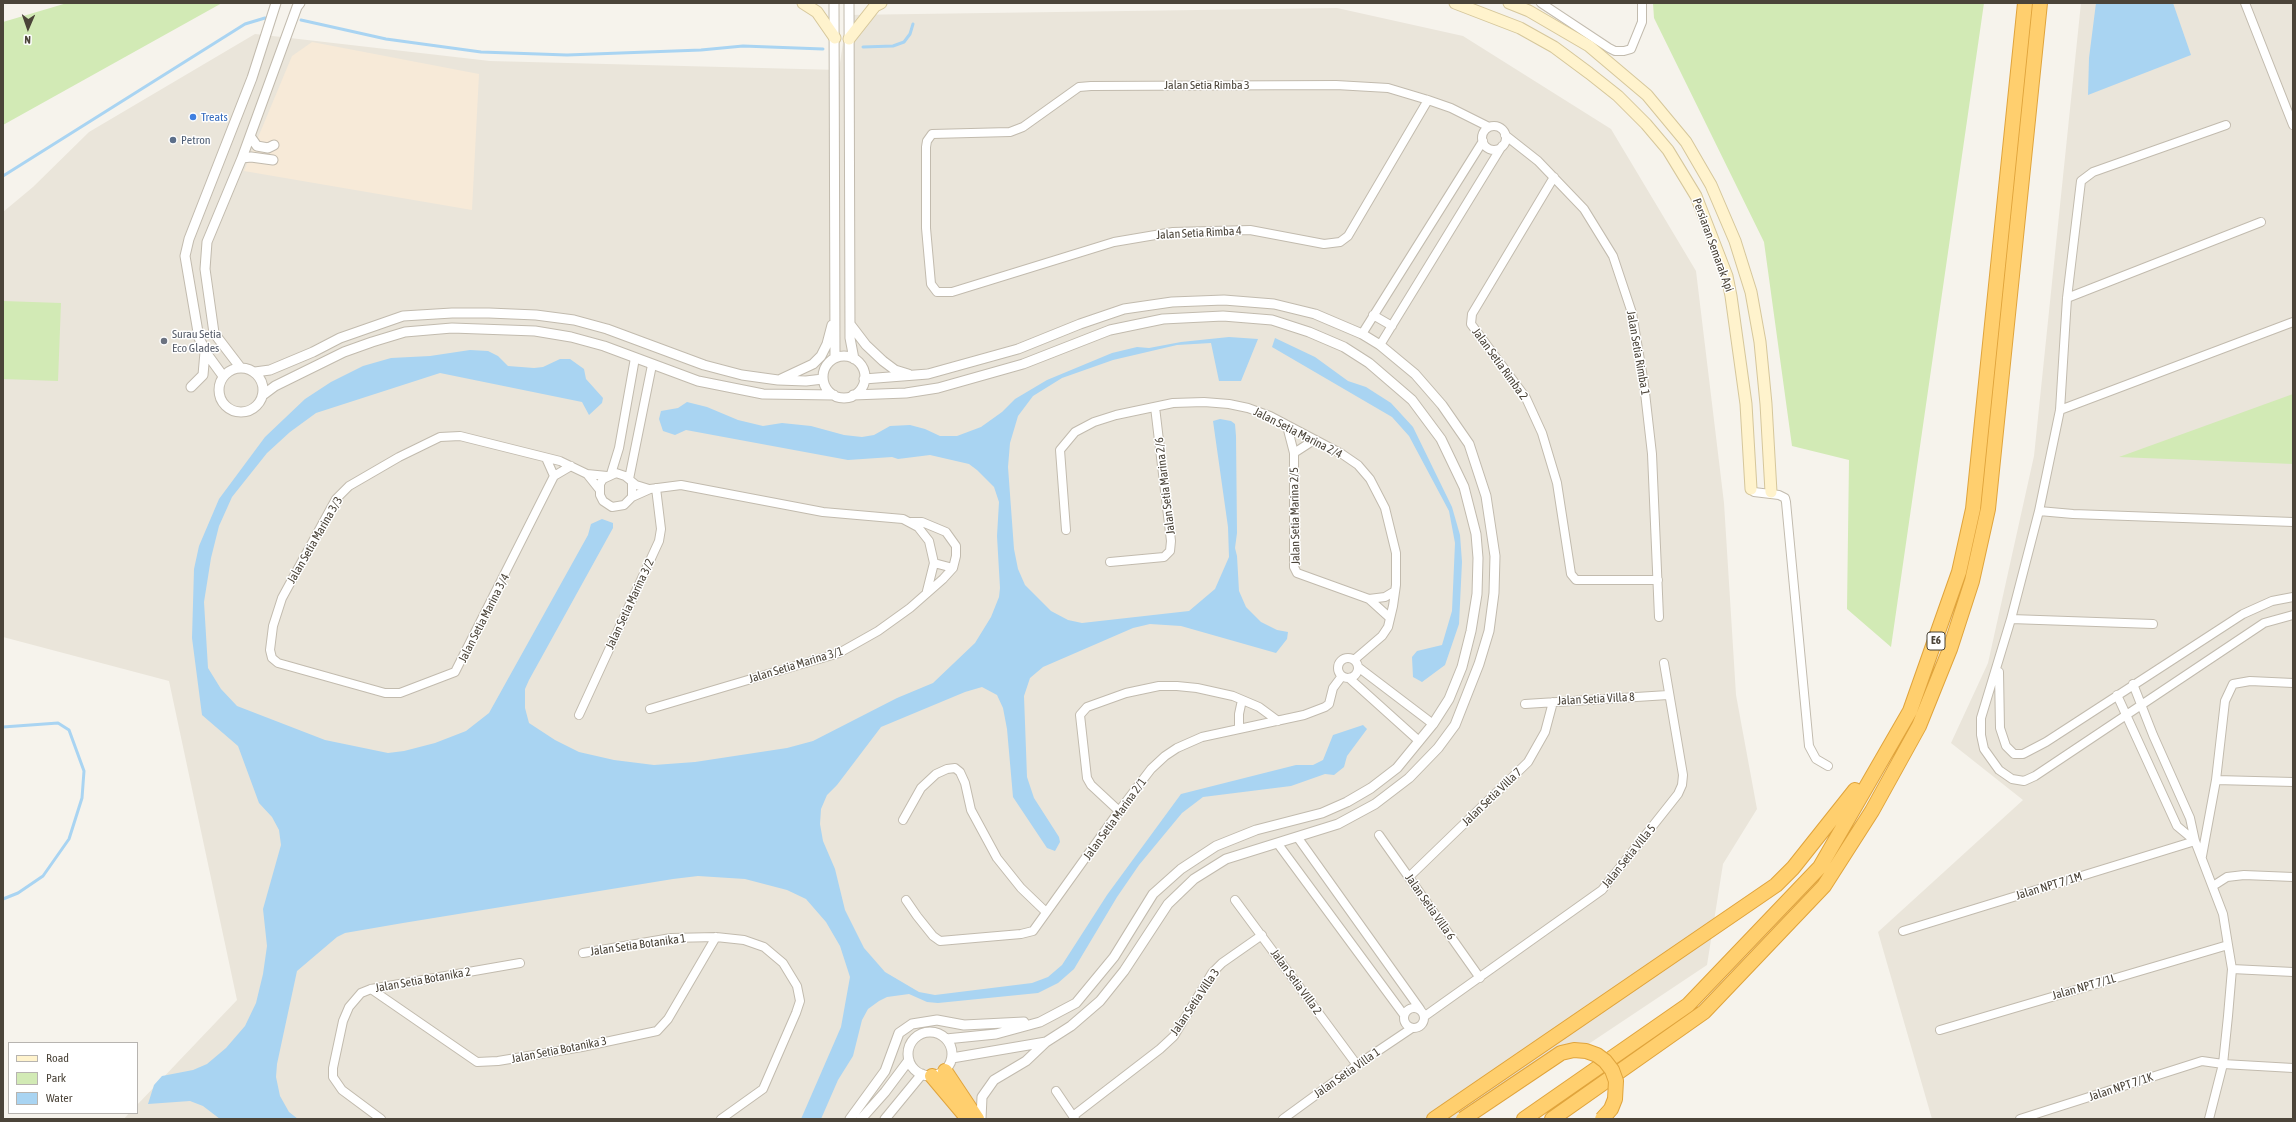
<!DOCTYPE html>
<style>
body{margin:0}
#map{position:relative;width:2296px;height:1122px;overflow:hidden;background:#f6f3ec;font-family:"Asap Condensed",sans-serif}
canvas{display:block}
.frame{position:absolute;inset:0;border:4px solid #4b4439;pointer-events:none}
.legend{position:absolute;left:8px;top:1042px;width:130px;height:72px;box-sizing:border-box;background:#fff;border:1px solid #b7b4b0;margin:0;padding:5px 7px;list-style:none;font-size:12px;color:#4b4439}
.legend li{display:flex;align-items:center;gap:8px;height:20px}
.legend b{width:20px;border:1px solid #b7b4b0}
.north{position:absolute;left:8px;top:8px;width:40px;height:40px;-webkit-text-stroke:3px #fff;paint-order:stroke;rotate:182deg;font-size:11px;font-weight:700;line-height:16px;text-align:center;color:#4b4439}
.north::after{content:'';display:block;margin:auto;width:14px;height:18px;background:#4b4439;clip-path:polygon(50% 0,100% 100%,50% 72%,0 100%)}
</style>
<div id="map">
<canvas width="2296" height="1122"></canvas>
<div class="frame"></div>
<ul class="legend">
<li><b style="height:5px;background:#fff3cd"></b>Road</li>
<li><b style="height:11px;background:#d2eab5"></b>Park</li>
<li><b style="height:11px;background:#a9d4f2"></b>Water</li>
</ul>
<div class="north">N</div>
</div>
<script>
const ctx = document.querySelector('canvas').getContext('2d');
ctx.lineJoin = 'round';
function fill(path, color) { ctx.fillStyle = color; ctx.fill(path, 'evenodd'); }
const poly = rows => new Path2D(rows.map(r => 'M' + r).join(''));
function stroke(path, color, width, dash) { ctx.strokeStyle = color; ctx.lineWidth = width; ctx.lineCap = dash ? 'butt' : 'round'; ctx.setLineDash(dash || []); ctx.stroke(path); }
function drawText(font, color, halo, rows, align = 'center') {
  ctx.font = font + ' "Asap Condensed",sans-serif'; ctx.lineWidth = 3; ctx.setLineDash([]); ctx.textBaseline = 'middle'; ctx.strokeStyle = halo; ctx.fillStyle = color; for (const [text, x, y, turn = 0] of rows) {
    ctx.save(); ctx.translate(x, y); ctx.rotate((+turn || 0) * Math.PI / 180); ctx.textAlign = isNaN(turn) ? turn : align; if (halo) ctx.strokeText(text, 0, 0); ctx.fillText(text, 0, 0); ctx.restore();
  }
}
fill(poly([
 [2081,3,2293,3,2293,1119,1932,1119,1878,932,2023,800,1951,743,1988,663,2034,456],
 [1337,8,1463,36,1611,129,1696,271,1724,503,1736,695,1757,809,1723,864,1707,965,1476,1119,124,1119,129,1113,137,1113,137,1105,237,1000,169,681,3,637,3,212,33,187,89,132,255,34,490,61,839,70,847,15]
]), '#eae5da');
fill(poly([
 [312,42,479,74,472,210,244,171,292,56]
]), '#f7ead8');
fill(poly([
 [67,3,222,3,3,125,3,22],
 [1653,3,1984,3,1891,647,1847,609,1849,460,1792,446,1764,242,1654,18],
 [3,301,61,303,58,381,3,379],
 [2293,394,2293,464,2119,457]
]), '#d2eab5');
fill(poly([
 [2096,3,2173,3,2191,55,2088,95,2089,58],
 [1229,337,1258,339,1241,381,1219,381,1211,343,1177,345,1113,360,1062,378,1033,396,1018,416,1010,443,1008,467,1014,549,1018,569,1025,585,1051,611,1068,620,1082,623,1189,611,1215,589,1229,557,1228,527,1213,421,1220,419,1231,421,1235,424,1236,436,1237,533,1235,548,1237,556,1239,591,1246,607,1261,622,1277,630,1288,632,1287,639,1276,653,1181,626,1150,624,1133,628,1043,667,1030,678,1024,696,1027,777,1034,798,1059,837,1060,842,1055,851,1047,848,1013,797,1007,729,1003,708,997,695,982,687,965,692,881,727,837,785,827,795,821,809,820,824,823,841,835,869,845,910,864,948,885,972,919,992,935,995,1032,983,1048,977,1062,965,1107,895,1181,794,1296,765,1313,765,1323,760,1333,735,1363,725,1367,729,1347,756,1344,767,1334,775,1325,774,1291,786,1203,797,1182,813,1139,865,1117,897,1074,969,1058,983,1038,993,938,1003,927,1002,909,994,887,997,879,1001,868,1009,862,1020,853,1056,838,1080,821,1119,801,1119,841,1027,850,977,840,946,826,922,806,899,787,890,745,879,698,876,673,879,403,923,345,933,337,937,297,971,277,1064,276,1077,280,1096,289,1112,298,1119,220,1119,203,1106,190,1101,148,1104,154,1085,162,1076,193,1070,207,1064,226,1048,245,1026,256,1003,263,974,267,946,263,909,281,845,279,830,272,817,259,803,238,746,202,715,192,638,194,569,199,546,219,499,265,437,305,399,331,382,363,366,391,358,430,356,470,350,488,351,498,356,508,366,534,368,543,367,560,359,570,359,584,369,586,379,603,398,602,403,589,415,582,402,440,373,316,413,290,432,267,453,232,497,219,526,211,558,204,602,208,668,221,689,237,706,325,740,388,753,404,751,435,743,466,731,489,713,588,535,591,524,602,519,613,523,613,528,529,680,525,689,525,708,529,723,555,740,579,752,614,760,654,765,695,762,787,748,813,741,897,698,933,683,975,643,991,617,999,597,1000,588,997,536,999,502,994,487,977,470,969,464,930,455,898,459,892,457,848,460,686,430,675,435,663,431,659,419,661,411,678,408,687,402,707,407,738,420,763,426,782,423,811,426,844,435,862,437,874,435,890,426,910,425,925,429,940,436,957,436,981,427,1002,412,1015,399,1047,380,1112,353,1137,347,1149,348,1181,342],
 [1275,338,1315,357,1348,381,1366,387,1391,403,1413,427,1452,507,1460,535,1462,562,1459,624,1445,665,1422,682,1413,677,1412,657,1417,651,1442,645,1452,611,1455,543,1449,511,1409,436,1392,417,1272,347]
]), '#a9d4f2');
stroke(poly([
 [301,20,386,39,481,52,567,55,701,50,743,46,823,49],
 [863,47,893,46,904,42,910,34,913,24],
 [3,176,245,24,265,18],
 [3,727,58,723,69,730,84,771,82,798,69,839,43,876,18,893,3,899]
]), '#a9d4f2', 3);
const minor = poly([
 [1541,3,1609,48,1615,51,1624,51,1631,49,1642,22,1642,3],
 [2245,3,2293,125],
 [1428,100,1348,236,1340,242,1324,244,1250,230,1173,232,1114,242,952,292,937,292,931,284,926,228,926,147,927,141,932,134,1010,132,1023,127,1079,87,1091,86,1336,85,1388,88,1428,100,1451,108,1489,127],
 [2226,125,2093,172,2081,181,2067,298,2060,410,2039,511,2073,514,2293,522],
 '1482 138a12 12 0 1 1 24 0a12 12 0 1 1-24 0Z',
 [1505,135,1538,161,1584,209,1613,256,1632,313,1644,384,1652,454,1659,617],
 [1554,177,1472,314,1471,324,1526,398,1542,433,1557,483,1571,574,1576,580,1658,580],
 [2067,298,2261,222],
 [1373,315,1392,326],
 [1362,334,1483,141],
 [1380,345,1502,146],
 [2060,410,2293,322],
 [1287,426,1294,453,1294,567,1297,573,1369,599,1390,618],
 [1294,453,1314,440],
 [546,458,554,476],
 [587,474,599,489],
 [611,474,619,448,635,358],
 [554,476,455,672,400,693,385,693,278,663,272,658,270,650,273,626,282,598,336,499,349,486,399,457,440,437,460,436,560,461,587,474,607,476],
 [554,476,571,466],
 [629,479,652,365],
 [632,482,632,497,624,505,612,507,603,501,600,495,600,484,603,479,616,473,625,476,636,485,649,489],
 [1751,489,1754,492,1779,495,1785,498,1786,502,1809,746,1816,759,1828,766],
 [632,497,650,489,681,485,823,512,903,519,918,527,929,541,934,563,927,591],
 [2039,511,2011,619,2153,624],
 [1066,530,1060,450,1075,432,1094,422,1116,415,1173,403,1204,402,1229,404,1248,408,1270,416,1342,454,1358,465,1370,479,1385,508,1396,553,1396,585,1393,606,1388,627,1382,636,1354,660],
 [1110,562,1164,557,1170,551,1171,541,1155,407],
 [934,563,953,568],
 [1369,599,1385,597,1395,591],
 [2011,619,1981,718,1981,735,1984,749,1999,770,2012,779,2024,781,2035,776,2264,623,2293,615],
 '1338 668a10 10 0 1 1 20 0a10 10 0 1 1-20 0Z',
 [1358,667,1433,724],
 [1999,672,2000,728,2006,746,2014,754,2023,754,2046,742,2243,614,2272,601,2293,597],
 [1349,678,1419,741],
 [2133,684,2153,735,2190,818,2195,841,2223,914,2228,945,2232,969,2228,1016,2223,1064,2209,1119],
 [2117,695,2177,826,2195,841],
 [1525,704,1668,695],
 [650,709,839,653,878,631,910,608,943,579,953,568,956,556,956,546,946,532,922,522,911,522],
 [579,715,659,541,661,529,656,488],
 [1239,728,1239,714,1242,700],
 [2216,780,2293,782],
 [1119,811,1091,785,1087,778,1080,715,1087,707,1126,693,1159,686,1177,686,1197,688,1233,696,1259,707,1278,721],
 [903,820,921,788,936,774,947,769,955,768,960,772,965,783,971,810,997,858,1021,888,1046,912],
 [1379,835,1480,978],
 [1298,838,1420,1009],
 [1278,844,1404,1015],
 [2202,856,2216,780,2225,701,2233,684,2250,681,2293,683],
 [1409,877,1528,762,1545,732,1553,702],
 [2213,886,2227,877,2244,875,2293,877],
 [906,900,917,916,933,936,940,941,1021,934,1033,931,1119,811,1151,769,1165,756,1177,748,1202,737,1304,715,1325,707,1329,704,1333,688,1342,676],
 [1235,900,1357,1065],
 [1903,931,2195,841],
 [583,953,671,938,716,937,744,940,764,947,783,963,797,986,800,1001,796,1013,763,1089,721,1119],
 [2232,969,2293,972],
 [371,989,477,1062,498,1061,582,1047,657,1031,668,1019,716,937],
 '1404 1018a10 10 0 1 1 20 0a10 10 0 1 1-20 0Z',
 [1425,1016,1602,890,1678,794,1682,785,1683,775,1664,663],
 [1940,1030,2228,945],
 [1056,1091,1075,1119],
 [1073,1116,1160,1049,1174,1036,1212,973,1222,963,1262,935],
 [381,1119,342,1090,333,1077,333,1068,343,1021,349,1007,361,993,371,989,520,963],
 [1283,1119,1357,1065,1412,1028],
 [2020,1119,2202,1061,2223,1064,2293,1068]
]);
const tertiary = poly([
 [834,3,835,358],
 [849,3,850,338,854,359],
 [250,136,257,146,268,148,274,145],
 [242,158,251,157,273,160],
 [850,324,866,345,883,361,895,370,908,374],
 '823 377a21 21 0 1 1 42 0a21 21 0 1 1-42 0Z',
 [240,367,214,333,205,269,207,242,242,158,297,7,300,3],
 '219 390a22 22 0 1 1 44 0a22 22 0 1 1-44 0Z',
 [255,372,270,370,313,352,340,338,403,316,452,313,489,313,536,315,574,320,607,329,704,365,742,375,778,380,806,381,823,379],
 [223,376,207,354,199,338,185,256,189,239,252,78,276,3],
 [781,379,813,364,821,356,827,344,832,325],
 [864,379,928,374,1018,349,1080,324,1124,309,1172,302,1224,300,1274,304,1315,314,1362,334,1380,345,1415,374,1442,405,1469,444,1486,496,1495,556,1494,593,1489,631,1479,664,1455,725,1438,748,1409,778,1375,804,1338,824,1226,859,1194,879,1168,904,1124,971,1100,1001,1071,1026,1046,1042,1026,1061,994,1080,982,1097,981,1119],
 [191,387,203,375,205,352],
 [263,395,275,386,344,352,372,342,405,332,452,328,535,331,571,337,604,346,698,381,763,394,834,395],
 [853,395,906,393,938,388,1023,364,1110,330,1163,319,1223,316,1272,320,1309,332,1344,347,1369,363,1412,400,1441,439,1464,487,1476,534,1478,558,1477,594,1471,631,1462,667,1449,699,1433,724,1397,768,1371,788,1347,802,1322,813,1256,830,1216,846,1181,869,1153,894,1114,957,1076,1003,1040,1022,996,1034,946,1039],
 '908 1054a22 22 0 1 1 44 0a22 22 0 1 1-44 0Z',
 [952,1058,1046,1042],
 [850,1119,885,1071,899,1033,912,1024,937,1020,964,1025,1024,1022],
 [861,1119,885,1092,909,1060],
 [885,1119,922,1074]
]);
const secondary = poly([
 [803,3,817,12,835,38],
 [1455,3,1520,28,1554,47,1589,73,1618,96,1646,124,1668,150,1696,196,1727,276,1731,296,1746,404,1751,489],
 [1509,3,1529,11,1589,46,1647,95,1686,142,1711,185,1735,241,1751,292,1760,342,1766,404,1771,492],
 [849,39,875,6,881,3]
]);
const motorway = poly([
 [945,1071,977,1119],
 [932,1076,964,1114],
 [1434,1119,1776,885,1793,868,1855,790],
 [1524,1119,1688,1005,1820,867,1910,711,1959,572,1973,509,2025,3],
 [1552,1119,1704,1012,1824,886,1872,811,1919,726,1950,649,1972,581,1988,509,2040,3]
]);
stroke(minor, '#c2bbae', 10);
stroke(tertiary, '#c2bbae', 11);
stroke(secondary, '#d6c79b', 13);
stroke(motorway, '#e0a43c', 16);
stroke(minor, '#fff', 8);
stroke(tertiary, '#fff', 9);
stroke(secondary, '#fff3cd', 11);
stroke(motorway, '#ffcf6e', 14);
const motorwayBridge = poly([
 [1463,1119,1561,1053,1574,1050,1586,1051,1597,1055,1605,1061,1612,1070,1616,1081,1615,1099,1611,1109,1602,1119]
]);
stroke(motorwayBridge, '#e0a43c', 16, []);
stroke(motorwayBridge, '#ffcf6e', 14);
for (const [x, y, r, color] of [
 [193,117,4,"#3f7fe0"],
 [173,140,4,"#5c6f8a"],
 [164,341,4,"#6b7280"]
]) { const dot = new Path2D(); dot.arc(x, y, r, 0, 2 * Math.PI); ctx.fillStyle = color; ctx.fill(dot); stroke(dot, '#fff', 1.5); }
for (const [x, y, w] of [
 [1936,641,18]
]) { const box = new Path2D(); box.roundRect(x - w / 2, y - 9, w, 18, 3); ctx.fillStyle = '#fff'; ctx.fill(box); stroke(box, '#4b4439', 1); }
drawText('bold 11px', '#4b4439', null, [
 ["E6",1936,641]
]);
drawText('12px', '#4b4439', '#fff', [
 ["Jalan Setia Rimba 3",1207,85],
 ["Jalan Setia Rimba 4",1199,233,-3],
 ["Persiaran Semarak Api",1713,245,70],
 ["Jalan Setia Rimba 1",1638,353,80],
 ["Jalan Setia Rimba 2",1500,364,54],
 ["Jalan Setia Marina 2/4",1298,433,27],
 ["Jalan Setia Marina 2/6",1165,486,-97],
 ["Jalan Setia Marina 2/5",1295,516,-91],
 ["Jalan Setia Marina 3/3",315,540,-60],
 ["Jalan Setia Marina 3/2",630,604,-65],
 ["Jalan Setia Marina 3/4",484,618,-63],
 ["Jalan Setia Marina 3/1",796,665,-17],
 ["Jalan Setia Villa 8",1596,699,-3],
 ["Jalan Setia Villa 7",1492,797,-44],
 ["Jalan Setia Marina 2/1",1115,819,-54],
 ["Jalan Setia Villa 5",1629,856,-51],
 ["Jalan NPT 7/1M",2049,886,-17],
 ["Jalan Setia Villa 6",1430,907,55],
 ["Jalan Setia Botanika 1",638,945,-8],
 ["Jalan Setia Botanika 2",423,980,-10],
 ["Jalan Setia Villa 2",1296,982,54],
 ["Jalan NPT 7/1L",2084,987,-16],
 ["Jalan Setia Villa 3",1195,1002,-56],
 ["Jalan Setia Botanika 3",559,1050,-11],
 ["Jalan Setia Villa 1",1347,1073,-35],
 ["Jalan NPT 7/1K",2121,1087,-18]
]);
drawText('12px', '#366cbe', '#fff', [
 ["Treats",201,117]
], 'left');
drawText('12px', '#4e5e75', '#fff', [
 ["Petron",181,140]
], 'left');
drawText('12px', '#5b616d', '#fff', [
 ["Surau Setia",172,334],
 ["Eco Glades",172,348]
], 'left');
</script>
